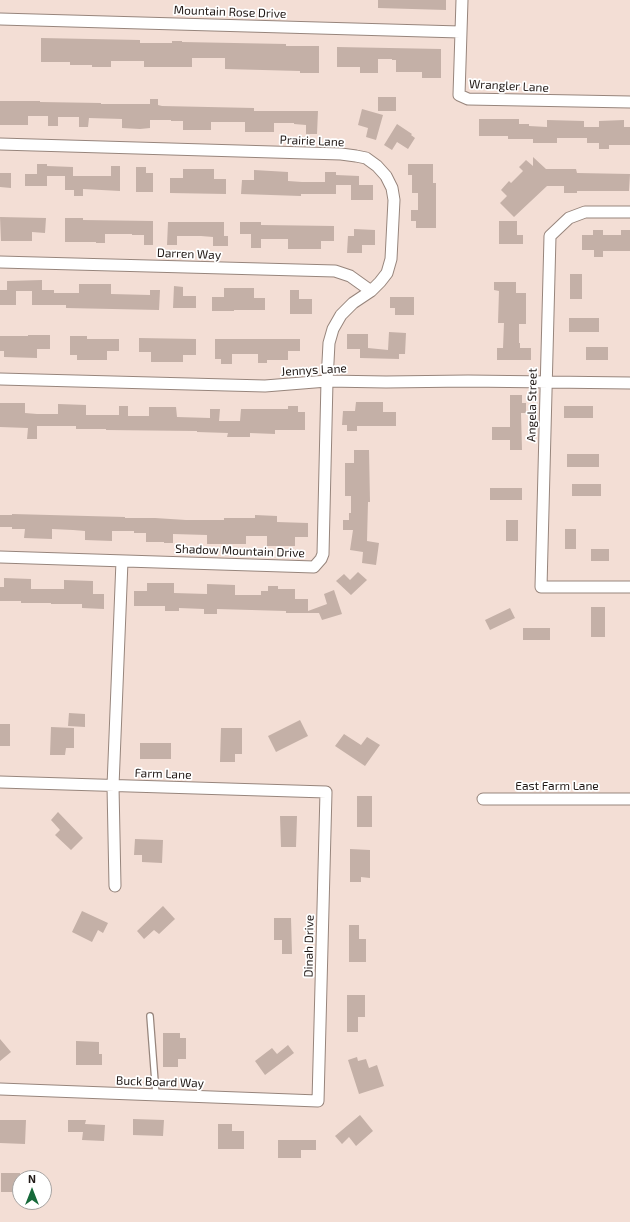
<!DOCTYPE html>
<style>
body{margin:0}
#map{position:relative;width:630px;height:1222px;overflow:hidden;background:#f3ded5;font-family:"Exo 2",sans-serif}
canvas{display:block}
.north{position:absolute;left:12px;top:1170px;width:40px;height:40px;box-sizing:border-box;background:#fff;border:1px solid #a6a3a1;border-radius:50%;rotate:0deg;font-size:11px;font-weight:700;line-height:16px;text-align:center;color:#201815}
.north::after{content:'';display:block;margin:auto;width:14px;height:18px;background:#16693a;clip-path:polygon(50% 0,100% 100%,50% 72%,0 100%)}
</style>
<div id="map">
<canvas width="630" height="1222"></canvas>
<div class="north">N</div>
</div>
<script>
const ctx = document.querySelector('canvas').getContext('2d');
ctx.lineJoin = 'round';
function fill(path, color) { ctx.fillStyle = color; ctx.fill(path, 'evenodd'); }
const poly = rows => new Path2D(rows.map(r => 'M' + r).join(''));
function stroke(path, color, width, dash) { ctx.strokeStyle = color; ctx.lineWidth = width; ctx.lineCap = dash ? 'butt' : 'round'; ctx.setLineDash(dash || []); ctx.stroke(path); }
function drawText(font, color, halo, rows, align = 'center') {
  ctx.font = font + ' "Exo 2",sans-serif'; ctx.lineWidth = 3.5; ctx.setLineDash([]); ctx.textBaseline = 'middle'; ctx.strokeStyle = halo; ctx.fillStyle = color; for (const [text, x, y, turn = 0] of rows) {
    ctx.save(); ctx.translate(x, y); ctx.rotate((+turn || 0) * Math.PI / 180); ctx.textAlign = isNaN(turn) ? turn : align; if (halo) ctx.strokeText(text, 0, 0); ctx.fillText(text, 0, 0); ctx.restore();
  }
}
fill(poly([
 [378,0,446,0,446,10,378,8],
 [41,38,140,40,140,43,172,43,172,41,182,41,182,42,286,44,286,46,319,46,319,73,300,73,300,71,225,69,225,58,192,58,192,67,144,67,144,61,111,61,111,67,92,67,92,65,70,65,70,62,41,62],
 [337,47,441,49,441,78,422,78,422,72,396,72,396,60,392,60,392,59,378,59,378,73,360,73,360,67,337,67],
 [378,97,396,97,396,111,378,111],
 [150,99,158,99,158,105,162,106,254,108,254,111,318,111,317,134,306,134,306,125,294,124,294,123,274,123,274,132,245,132,245,122,211,122,211,130,183,130,183,121,171,121,171,120,150,120,150,128,140,129,122,128,122,119,89,118,88,127,79,127,79,117,58,117,58,126,48,126,48,116,28,116,28,125,0,125,0,101,40,101,40,102,101,103,101,104,150,104],
 [362,109,383,115,376,140,366,137,368,128,358,125],
 [479,119,519,119,519,124,529,124,529,126,547,127,547,120,584,121,584,127,599,127,599,121,624,120,624,127,630,127,630,145,609,145,609,149,599,149,599,143,587,143,587,138,557,138,557,143,533,143,533,139,508,139,508,136,479,136],
 [397,124,412,134,411,135,415,138,408,149,397,142,392,150,384,145],
 [533,157,546,169,576,169,577,173,630,174,629,191,577,191,577,193,564,193,564,186,547,186,514,217,500,203,507,196,501,190,509,181,511,183,523,171,519,167,526,160,533,166],
 [37,164,47,164,47,166,73,167,73,176,111,176,111,166,120,166,120,191,83,189,83,196,74,196,74,190,65,190,65,176,47,176,47,186,25,186,25,174,37,174],
 [408,164,433,164,433,183,436,183,436,228,416,228,416,221,411,221,411,210,418,210,418,193,412,193,412,175,408,175],
 [136,167,146,167,146,173,153,173,153,192,136,192],
 [183,169,214,169,214,179,226,179,226,194,170,193,170,178,183,178],
 [254,170,288,172,288,181,302,182,325,182,325,172,336,172,336,175,359,176,359,185,373,185,373,200,351,200,351,185,336,185,336,194,301,194,301,196,241,194,242,180,254,180],
 [0,173,11,173,11,188,0,187],
 [0,217,46,218,45,233,32,232,32,241,1,241],
 [65,218,83,218,83,220,153,221,153,245,144,245,144,235,132,235,132,234,105,234,105,243,96,243,96,242,65,242],
 [499,221,517,221,517,235,523,235,523,244,499,244],
 [168,222,224,222,224,236,228,236,228,246,213,246,213,237,201,236,177,236,177,245,167,245],
 [240,222,261,222,261,225,334,226,334,241,321,241,321,249,288,249,288,239,261,239,261,248,251,248,251,234,240,234],
 [354,229,375,230,375,245,362,245,362,253,347,253,348,236,354,236],
 [593,230,603,230,603,235,621,235,621,230,630,230,630,251,603,251,603,257,594,257,594,250,582,250,582,235,593,235],
 [570,274,582,274,582,299,570,299],
 [42,280,42,290,54,290,54,293,79,293,79,284,111,284,111,294,150,295,150,290,160,290,159,310,66,308,66,305,32,305,32,291,16,291,16,305,0,305,0,290,7,290,7,281],
 [494,282,516,282,516,293,526,293,526,324,519,324,519,343,520,343,520,348,531,348,531,360,497,360,497,348,503,348,504,323,498,323,499,291,494,290],
 [174,286,183,287,183,296,196,296,196,308,173,308],
 [224,288,254,288,254,298,265,298,265,310,234,310,234,311,212,311,212,297,224,297],
 [290,290,299,290,299,299,312,299,312,314,290,314],
 [390,297,414,297,414,315,395,315,395,308,390,308],
 [569,318,599,318,599,332,569,332],
 [389,332,406,333,405,354,399,354,399,359,360,358,360,349,347,349,347,334,368,334,368,348,388,350],
 [28,335,50,335,50,349,37,349,37,358,4,357,4,351,0,351,0,336,28,336],
 [70,336,87,336,87,339,119,339,119,351,107,351,107,360,77,360,77,355,70,355],
 [139,338,196,339,196,355,183,355,183,362,151,362,151,352,139,352],
 [215,339,300,339,300,351,288,351,288,360,267,360,267,363,258,363,258,354,232,354,232,364,221,364,221,359,215,359],
 [586,347,608,347,608,360,586,360],
 [510,395,522,395,522,403,526,403,526,413,521,413,522,450,510,450,510,440,492,440,492,427,510,427],
 [356,402,383,402,383,412,396,412,396,426,357,426,357,431,347,431,347,425,342,425,343,411,355,411],
 [0,403,25,403,25,413,37,414,58,414,58,404,86,405,86,415,119,415,119,406,128,406,128,416,149,416,149,407,176,407,177,417,210,418,210,409,220,409,219,421,240,421,241,409,288,409,288,406,298,406,298,412,305,412,305,430,275,430,275,434,250,433,250,437,227,437,228,433,197,432,197,431,106,430,106,429,76,429,76,426,37,426,37,439,27,439,28,428,0,427],
 [564,406,593,406,593,418,564,418],
 [354,450,369,450,370,502,368,502,367,541,379,543,376,565,362,563,363,552,350,550,353,530,343,530,343,520,349,520,349,513,351,513,351,496,345,496,345,463,354,463],
 [567,454,599,454,599,467,567,467],
 [572,484,601,484,601,496,572,496],
 [490,488,522,488,522,500,490,500],
 [12,514,125,517,125,518,155,518,186,520,224,520,224,518,255,518,255,515,277,516,277,522,308,523,308,537,295,537,295,546,267,546,267,536,246,536,246,544,207,544,207,535,173,534,173,543,164,543,164,542,146,542,146,533,134,533,134,531,112,531,112,541,85,540,85,531,73,530,52,529,52,539,24,538,25,529,12,529,12,527,0,527,0,515,12,515],
 [506,520,518,520,518,541,506,541],
 [565,529,576,529,576,549,565,549],
 [591,549,609,549,609,561,591,561],
 [358,572,367,580,351,595,336,581,344,574,350,580],
 [4,578,31,579,31,589,64,589,64,580,93,581,93,594,104,594,104,609,82,608,82,604,51,604,51,603,21,603,21,601,0,601,0,587,4,587],
 [147,583,174,583,174,593,207,594,207,584,235,585,235,595,261,595,261,591,268,591,268,586,278,586,278,589,295,589,295,599,308,599,308,611,327,604,324,594,334,590,342,614,322,620,319,613,286,613,286,611,217,609,217,614,204,614,204,609,179,608,179,611,165,611,165,606,134,606,134,591,147,591],
 [591,607,605,607,605,637,591,637],
 [510,608,515,618,490,630,485,620],
 [523,628,550,628,550,640,523,640],
 [69,713,85,714,85,727,68,726],
 [300,720,308,736,276,752,268,736],
 [0,724,10,724,10,746,0,746],
 [51,727,74,728,74,748,66,748,65,755,50,755],
 [221,728,242,728,242,754,235,754,235,762,220,762],
 [344,734,361,745,367,737,380,745,365,766,335,746],
 [140,743,171,743,171,759,140,759],
 [357,796,372,796,372,827,357,827],
 [58,812,83,838,71,850,55,835,60,830,51,820],
 [280,816,297,816,296,847,281,847],
 [135,839,163,840,162,863,142,862,142,855,134,855],
 [350,849,370,850,370,878,361,877,361,882,350,882],
 [163,906,175,919,159,934,154,930,144,939,137,931],
 [82,911,108,923,103,933,98,930,92,942,72,932],
 [274,918,291,918,292,954,282,954,282,940,274,940],
 [349,925,359,925,359,939,366,939,366,962,349,962],
 [347,995,365,995,365,1017,358,1017,358,1032,347,1032],
 [163,1033,180,1033,180,1038,186,1038,186,1059,178,1059,178,1067,163,1067],
 [0,1039,11,1052,0,1061],
 [76,1041,99,1042,99,1054,102,1054,102,1065,76,1065],
 [288,1045,294,1053,265,1075,255,1061,272,1048,277,1054],
 [357,1057,358,1061,366,1059,369,1068,377,1065,384,1086,359,1094,348,1060],
 [360,1115,373,1131,356,1146,349,1137,342,1144,335,1136],
 [133,1119,164,1120,163,1136,133,1135],
 [0,1120,26,1120,25,1144,0,1143],
 [68,1120,86,1120,85,1124,105,1125,104,1141,82,1140,83,1132,68,1132],
 [218,1124,232,1124,232,1131,244,1131,244,1149,218,1149],
 [278,1140,316,1140,316,1150,301,1150,301,1158,278,1158],
 [1,1173,20,1173,20,1192,1,1192]
]), '#c4b0a7');
const service = poly([
 [150,1016,156,1095]
]);
const minor = poly([
 [462,0,459,95,468,99,630,102],
 [0,19,460,32],
 [0,144,341,154,356,156,366,158,377,166,386,176,392,188,394,200,391,259,387,273,380,282,371,291,353,303,341,315,333,329,329,343,327,381,323,554,321,559,314,567,0,557],
 [630,212,585,212,569,218,550,236,541,587,630,587],
 [0,262,335,271,350,276,371,291],
 [0,379,265,386,327,381,386,382,468,381,630,383],
 [0,782,326,792,318,1101,0,1089],
 [483,799,630,799],
 [115,886,113,786,122,561]
]);
stroke(service, '#97857c', 8);
stroke(minor, '#97857c', 13);
stroke(service, '#fff', 5.5);
stroke(minor, '#fff', 11);
drawText('12px', '#201815', '#fff', [
 ["Mountain Rose Drive",230,12,2],
 ["Wrangler Lane",509,86,3],
 ["Prairie Lane",312,141,2],
 ["Darren Way",189,254,2],
 ["Jennys Lane",314,370,-3],
 ["Angela Street",532,405,-89],
 ["Shadow Mountain Drive",240,551,2],
 ["Farm Lane",163,774,2],
 ["East Farm Lane",557,786],
 ["Dinah Drive",309,946,-89],
 ["Buck Board Way",160,1082,2]
]);
</script>
